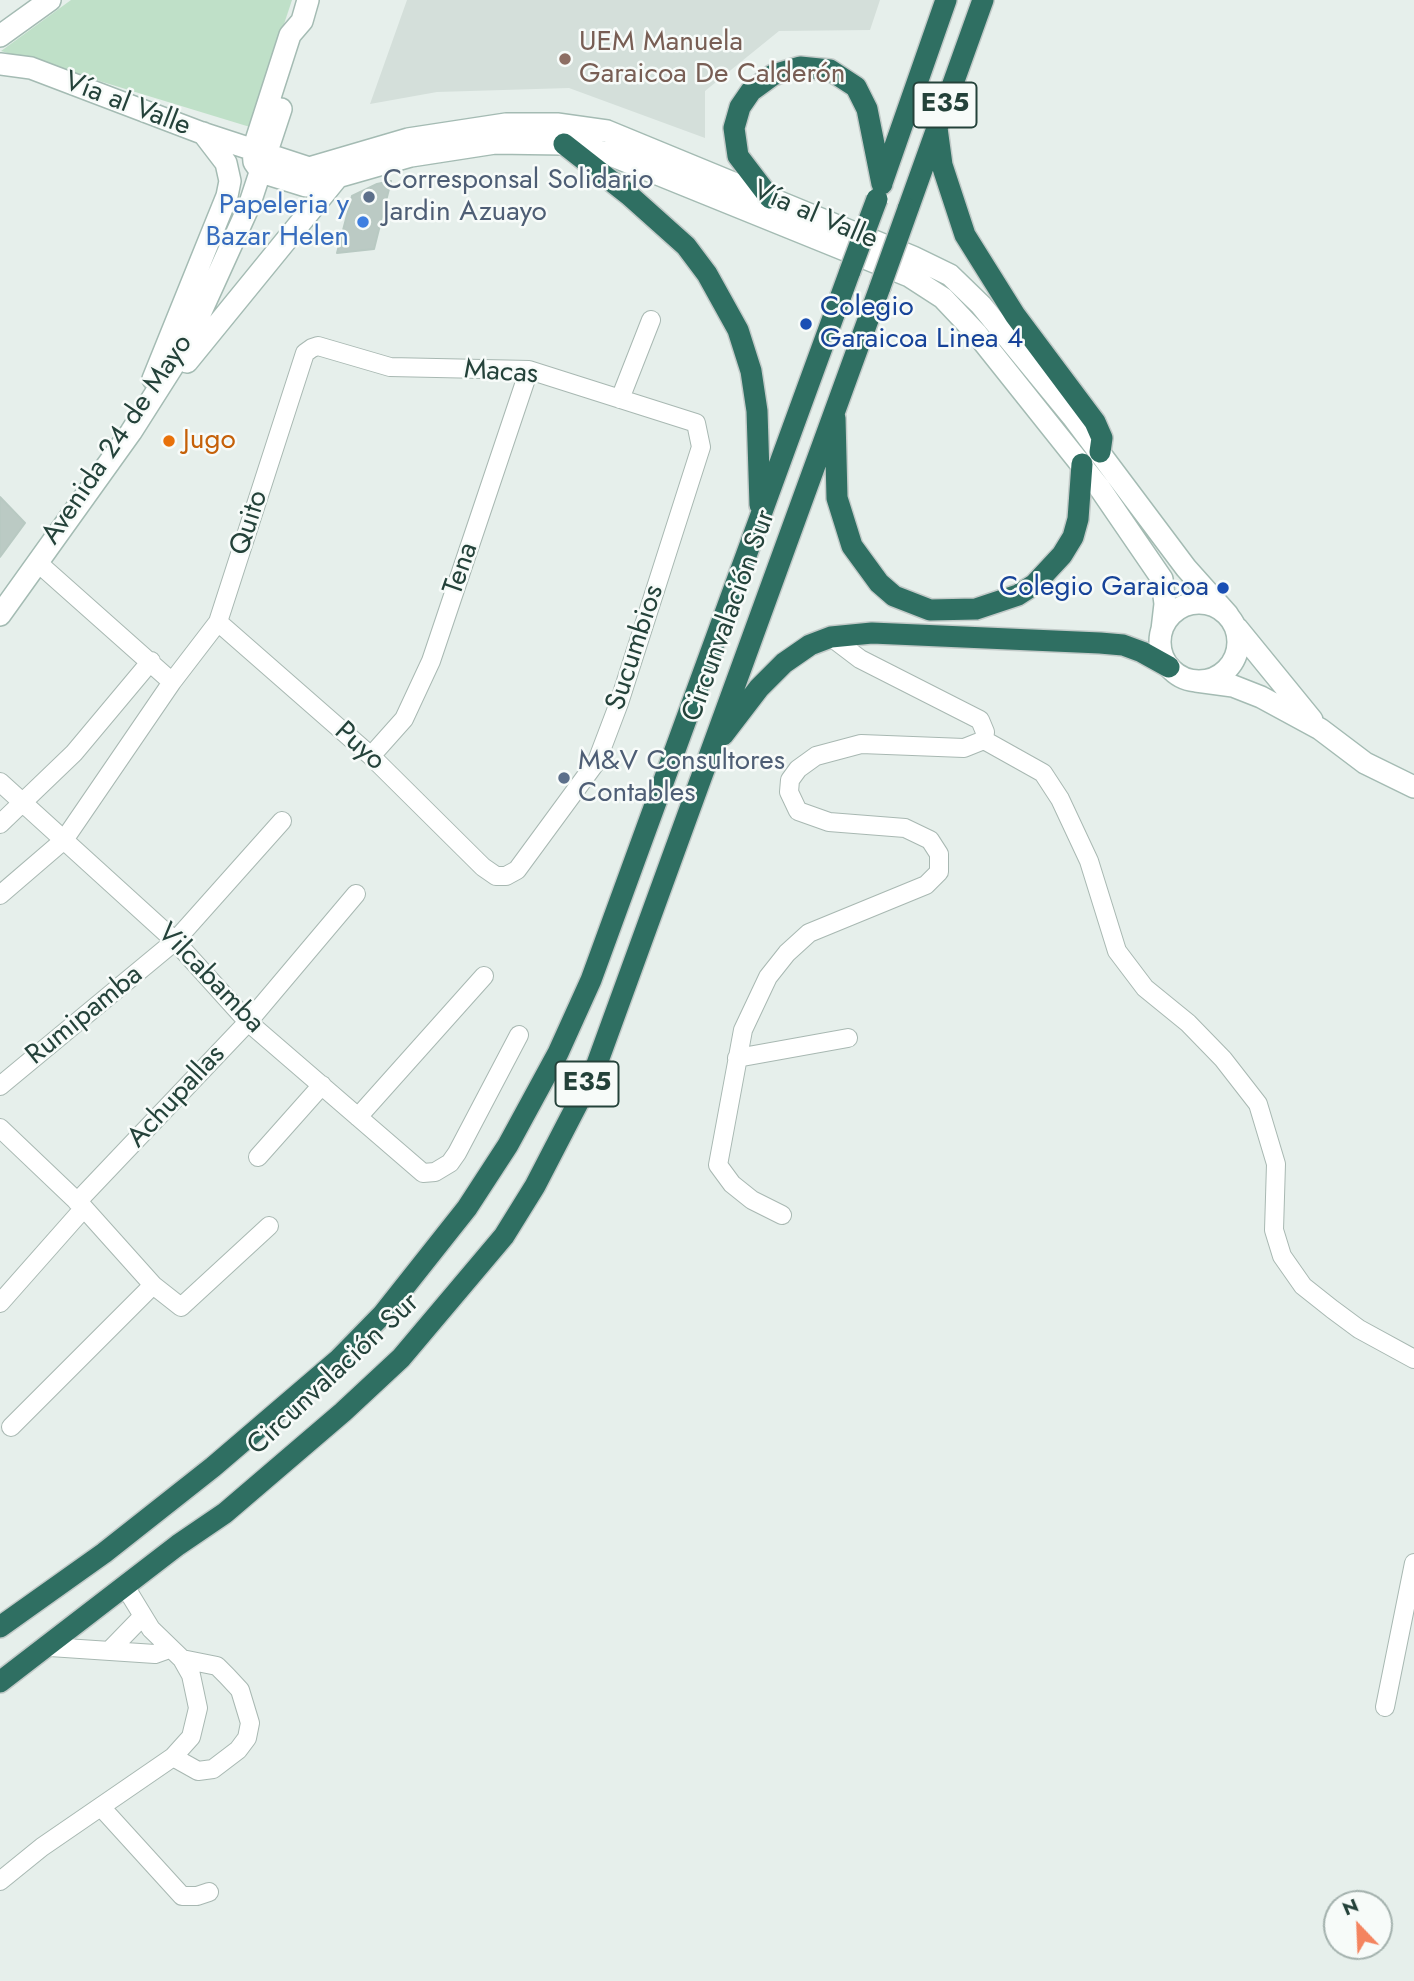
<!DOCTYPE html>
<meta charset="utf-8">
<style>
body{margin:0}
#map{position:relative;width:1414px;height:1981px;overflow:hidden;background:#e6efeb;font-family:Jost,sans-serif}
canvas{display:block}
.north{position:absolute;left:1323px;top:1890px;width:70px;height:70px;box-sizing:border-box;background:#f7fbf9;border:2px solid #a3b1ad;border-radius:50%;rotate:337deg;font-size:19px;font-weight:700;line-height:28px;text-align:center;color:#24423a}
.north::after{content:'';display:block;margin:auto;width:24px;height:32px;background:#f4845f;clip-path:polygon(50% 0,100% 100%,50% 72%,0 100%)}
</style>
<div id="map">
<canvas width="1414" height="1981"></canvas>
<div class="north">N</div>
</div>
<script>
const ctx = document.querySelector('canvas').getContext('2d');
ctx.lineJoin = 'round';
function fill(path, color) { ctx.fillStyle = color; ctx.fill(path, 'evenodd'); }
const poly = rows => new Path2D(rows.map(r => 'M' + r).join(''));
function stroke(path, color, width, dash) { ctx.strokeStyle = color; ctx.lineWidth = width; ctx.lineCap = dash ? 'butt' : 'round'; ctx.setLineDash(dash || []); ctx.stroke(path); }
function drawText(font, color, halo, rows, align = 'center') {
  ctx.font = font + ' Jost,sans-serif'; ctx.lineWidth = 5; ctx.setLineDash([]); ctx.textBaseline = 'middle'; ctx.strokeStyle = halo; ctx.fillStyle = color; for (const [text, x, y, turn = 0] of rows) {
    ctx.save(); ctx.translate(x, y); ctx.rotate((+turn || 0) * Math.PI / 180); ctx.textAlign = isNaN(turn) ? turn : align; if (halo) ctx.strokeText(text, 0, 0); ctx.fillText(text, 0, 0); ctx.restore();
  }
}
fill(poly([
 [407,0,880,0,870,30,779,31,705,91,705,138,569,88,437,92,370,104]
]), '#d4dfda');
fill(poly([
 [71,0,292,0,250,127,1,51]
]), '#bfe0c8');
const building = poly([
 [391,181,374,249,337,253,352,196,377,184,391,181],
 [0,497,25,523,0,557,0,497]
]);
fill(building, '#bbcac4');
stroke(building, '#b8c9c2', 2);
const street = poly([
 [620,399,651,320],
 [37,562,172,682],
 [984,740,1043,773,1060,799,1089,861,1117,951,1145,988,1188,1023,1223,1059,1258,1104,1276,1164,1274,1230,1282,1256,1303,1286,1332,1309,1359,1329,1414,1359],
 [371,756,404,719,431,661,529,370],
 [0,782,175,941,248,1022,423,1173,435,1172,450,1163,457,1153,519,1035],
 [0,824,74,753,151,661],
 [0,895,64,840,172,682,218,622,305,353,312,348,318,346,390,367,529,370,696,423,701,447,619,703,597,761,517,870,506,876,496,876,483,867,371,756,218,622],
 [737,1058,848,1038],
 [0,1086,175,941,282,821],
 [358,1117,484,976],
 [0,1128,84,1208,153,1285,181,1307,269,1226],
 [258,1157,322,1085],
 [77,1202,248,1022,356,894],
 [782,1215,752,1200,732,1184,718,1165,743,1030,768,977,787,953,809,933,926,885,939,872,939,854,930,840,905,828,829,822,798,811,789,792,790,780,798,769,816,756,861,744,964,748,984,740,985,732,980,720,860,659,831,637],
 [0,1303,84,1208],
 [11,1427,153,1285],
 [50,1647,155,1654,169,1649],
 [111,1649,143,1616],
 [1385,1707,1414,1563],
 [173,1757,198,1771,213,1769,238,1750,247,1738,250,1723,240,1690,227,1676,217,1666,182,1659],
 [101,1807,182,1896,197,1896,209,1892],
 [0,1881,42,1847,173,1757,191,1737,198,1708,191,1675,182,1659,151,1629,126,1588]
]);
const secondary = poly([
 [308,0,302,21,290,35,253,150,254,162,261,172,306,186,411,156,495,143,564,144,603,152,909,276,943,298,977,334,1099,487,1162,579,1165,604,1162,630],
 [0,36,50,0],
 [0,64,31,68,202,133,309,168,408,139,506,124,557,124,607,131,913,257,950,275,981,305,1072,416,1186,568,1228,615],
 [187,362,336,179],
 [153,379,227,196,230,181,226,163,203,133],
 '1160 642a39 39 0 1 1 78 0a39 39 0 1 1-78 0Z',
 [0,615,131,432,185,347,249,206,281,109],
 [1237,628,1312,720],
 [1196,681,1233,686,1261,697,1320,729,1365,763,1414,787]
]);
const highway = poly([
 [937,128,942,165,965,235,1015,315,1095,422,1102,438,1100,452],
 [564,144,629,195,686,246,707,274,738,330,751,371,757,411,760,505],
 [882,183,946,0],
 [770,198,738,156,734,128,740,107,751,91,773,75,800,67,830,70,856,87,867,109,882,184],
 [908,209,983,0],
 [835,418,837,498,852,546,879,583,894,596,930,610,976,609,1018,595,1035,584,1062,555,1073,537,1078,519,1082,464],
 [723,735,759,688,784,663,810,645,831,637,872,633,1100,643,1123,645,1142,652,1169,667],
 [0,1627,104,1553,213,1467,338,1360,383,1314,467,1208,508,1145,558,1053,591,980,850,271],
 [0,1682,178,1545,225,1513,343,1412,401,1358,504,1236,535,1186,594,1072,880,287]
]);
stroke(street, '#a8b8b2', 20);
stroke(secondary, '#a4bbb3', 24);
stroke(highway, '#c2cac8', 24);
stroke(street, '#fff', 18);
stroke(secondary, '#fff', 21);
stroke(highway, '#2f6f62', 21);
const highwayBridge = poly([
 [850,271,877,199],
 [880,287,908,209]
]);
stroke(highwayBridge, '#c2cac8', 24, []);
stroke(highwayBridge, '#2f6f62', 21);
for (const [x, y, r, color] of [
 [565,59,7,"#8d6e63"],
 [369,197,7,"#5c6f8a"],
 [363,222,7,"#3f7fe0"],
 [806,324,7,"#1a4fb4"],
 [169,441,7,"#e8710a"],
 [1223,588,7,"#1a4fb4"],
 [564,778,7,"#5c6f8a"]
]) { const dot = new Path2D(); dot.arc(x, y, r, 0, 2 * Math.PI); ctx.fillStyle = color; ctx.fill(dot); stroke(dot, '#f7fbf9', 2.5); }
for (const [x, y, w] of [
 [945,105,63],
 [587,1084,63]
]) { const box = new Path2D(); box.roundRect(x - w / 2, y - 22.5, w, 45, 5); ctx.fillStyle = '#f7fbf9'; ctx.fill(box); stroke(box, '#24423a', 2); }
drawText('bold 26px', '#24423a', null, [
 ["E35",945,105],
 ["E35",587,1084]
]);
drawText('28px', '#785e54', '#f7fbf9', [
 ["UEM Manuela",579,43],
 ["Garaicoa De Calderón",579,75]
], 'left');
drawText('28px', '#24423a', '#f7fbf9', [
 ["Vía al Valle",127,105,21],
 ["Vía al Valle",815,216,23],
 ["Macas",501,373,4],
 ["Avenida 24 de Mayo",118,440,-56],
 ["Quito",250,523,-72],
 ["Tena",462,569,-71],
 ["Circunvalación Sur",730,616,-70],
 ["Sucumbios",636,648,-72],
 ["Puyo",359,747,42],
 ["Vilcabamba",210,979,46],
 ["Rumipamba",85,1016,-39],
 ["Achupallas",177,1097,-47],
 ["Circunvalación Sur",334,1375,-43]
]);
drawText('28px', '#4e5e75', '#f7fbf9', [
 ["Corresponsal Solidario",383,181],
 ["Jardin Azuayo",383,213],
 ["M&V Consultores",578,762],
 ["Contables",578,794]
], 'left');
drawText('28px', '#366cbe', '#f7fbf9', [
 ["Papeleria y",349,206],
 ["Bazar Helen",349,238]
], 'right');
drawText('28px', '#164399', '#f7fbf9', [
 ["Colegio",820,308],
 ["Garaicoa Linea 4",820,340],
 ["Colegio Garaicoa",1209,588,"right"]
], 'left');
drawText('28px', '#c56008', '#f7fbf9', [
 ["Jugo",183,441]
], 'left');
</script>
